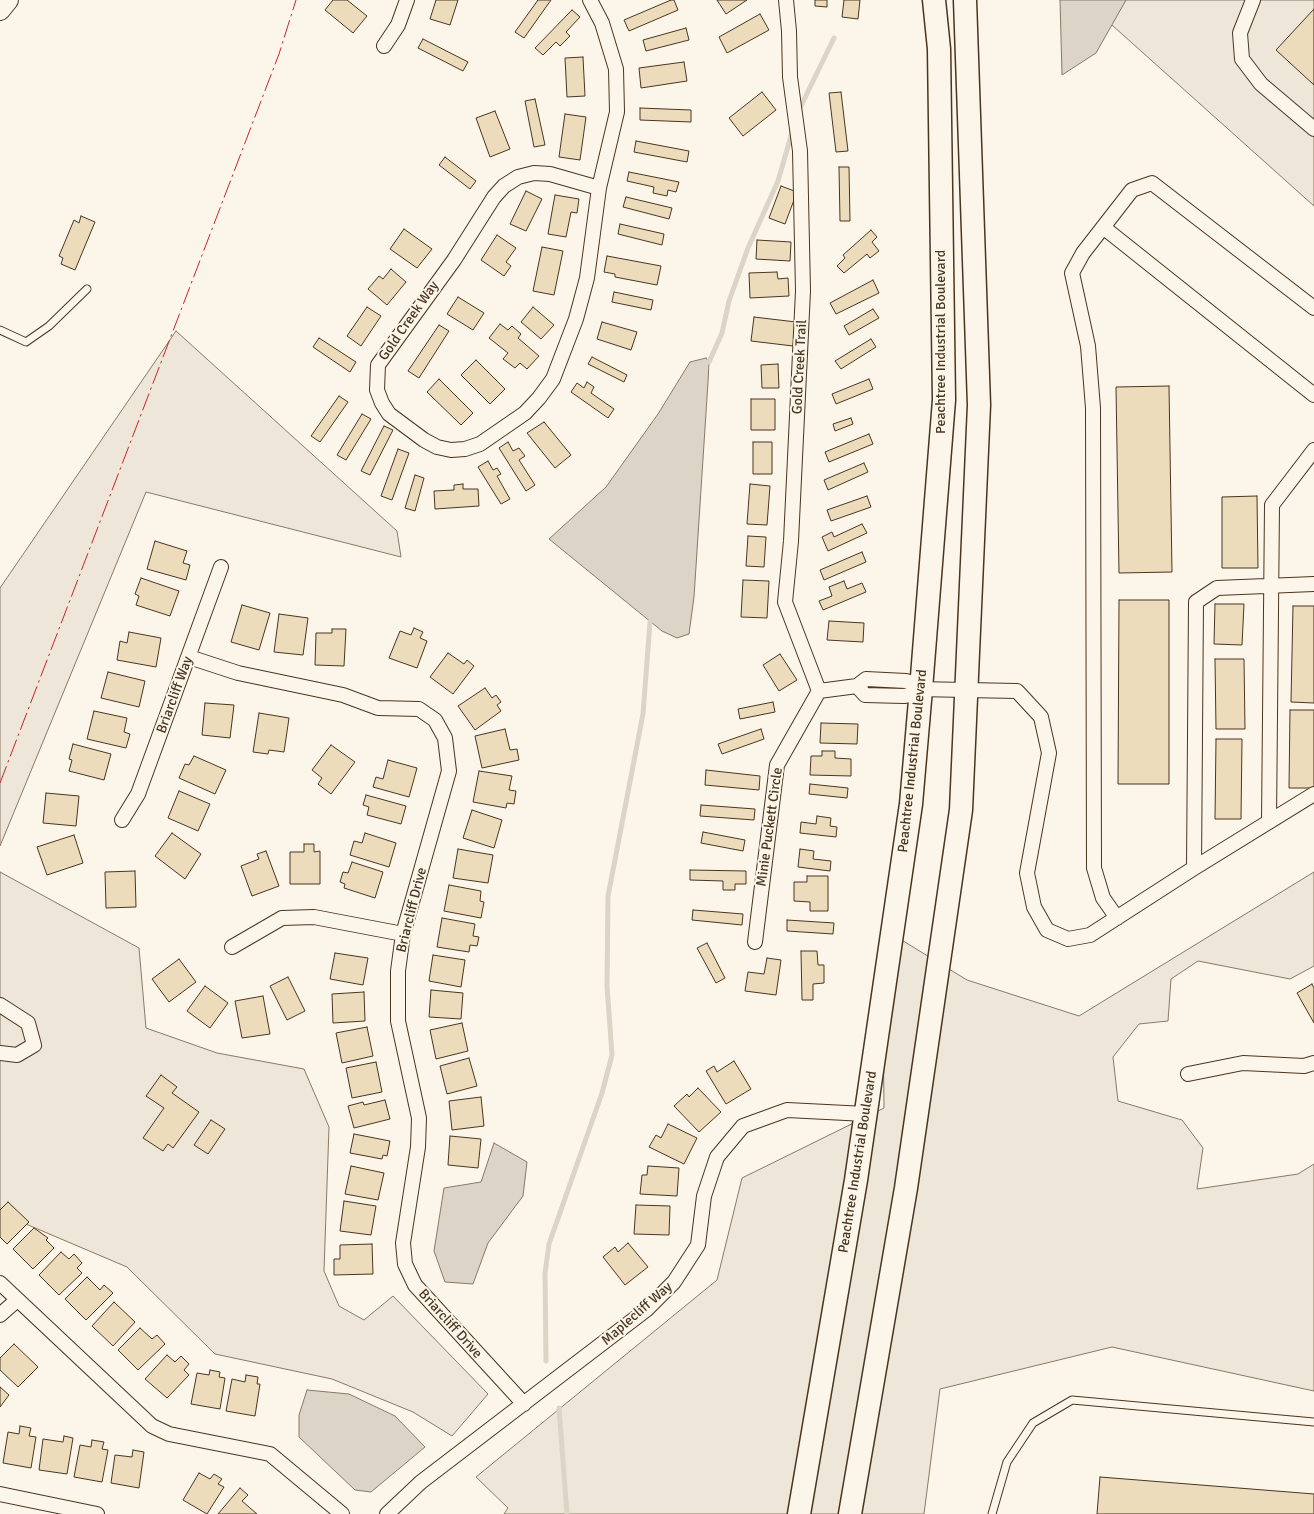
<!DOCTYPE html>
<style>
body{margin:0}
canvas{display:block;background:#fbf6e9}
</style>
<canvas width="1314" height="1514"></canvas>
<script>
const ctx = document.querySelector('canvas').getContext('2d');
ctx.lineJoin = 'round';
function fill(path, color) { ctx.fillStyle = color; ctx.fill(path, 'evenodd'); }
const poly = rows => new Path2D(rows.map(r => 'M' + r).join(''));
function stroke(path, color, width, dash) { ctx.strokeStyle = color; ctx.lineWidth = width; ctx.lineCap = dash ? 'butt' : 'round'; ctx.setLineDash(dash || []); ctx.stroke(path); }
function drawText(font, color, halo, rows, align = 'center') {
  ctx.font = font + ' Signika,sans-serif'; ctx.lineWidth = 4; ctx.setLineDash([]); ctx.textBaseline = 'middle'; ctx.strokeStyle = halo; ctx.fillStyle = color; for (const [text, x, y, turn = 0] of rows) {
    ctx.save(); ctx.translate(x, y); ctx.rotate((+turn || 0) * Math.PI / 180); ctx.textAlign = isNaN(turn) ? turn : align; if (halo) ctx.strokeText(text, 0, 0); ctx.fillText(text, 0, 0); ctx.restore();
  }
}
const green = poly([
 [1084,0,1314,0,1314,206,1084,0],
 [176,331,397,531,401,557,146,492,0,846,0,588,176,331],
 [0,872,139,948,146,1028,217,1053,304,1069,329,1127,324,1271,339,1306,364,1320,393,1296,488,1394,452,1436,413,1412,332,1379,215,1354,127,1267,0,1213,0,872],
 [1314,872,1314,966,1290,979,1198,961,1171,979,1168,1021,1139,1024,1113,1057,1118,1101,1182,1120,1203,1148,1197,1189,1298,1174,1314,1164,1314,1391,1112,1347,940,1389,924,1514,504,1514,508,1508,476,1477,717,1280,742,1178,884,1108,882,928,967,980,1079,1016,1314,872]
]);
fill(green, '#ede6d9');
stroke(green, '#887966', 1);
const water = poly([
 [1060,0,1126,0,1096,53,1062,75,1060,0],
 [706,358,709,362,708,382,694,597,689,634,677,638,662,631,549,539,606,487,658,414,690,362,706,358],
 [494,1143,527,1162,523,1196,488,1243,473,1284,445,1282,434,1251,444,1188,481,1182,494,1143],
 [307,1390,349,1394,395,1416,425,1447,371,1492,355,1490,299,1437,299,1415,307,1390]
]);
fill(water, '#dcd4c6');
stroke(water, '#887966', 1);
stroke(poly([
 [798,112,834,38],
 [709,362,722,333,729,301,748,248,778,181,793,129],
 [546,1361,545,1273,549,1244,602,1093,612,1055,607,986,608,896,643,714,650,622],
 [559,1408,567,1514]
]), '#dcd4c6', 5);
const building = poly([
 [333,0,347,0,367,16,353,33,325,10,333,0],
 [436,0,458,0,450,25,430,19,436,0],
 [538,0,551,0,524,38,515,32,538,0],
 [671,0,674,0,678,10,629,31,624,20,671,0],
 [717,0,747,0,726,14,717,0],
 [815,0,827,0,827,7,815,6,815,0],
 [844,0,860,0,858,19,842,17,844,0],
 [1314,9,1314,85,1276,50,1314,9],
 [572,10,580,17,566,32,570,36,560,46,556,42,543,55,535,48,572,10],
 [760,14,769,30,727,53,719,37,760,14],
 [686,28,689,40,646,51,643,40,686,28],
 [423,39,468,62,463,71,418,48,423,39],
 [583,57,585,96,567,97,565,58,583,57],
 [684,62,687,81,641,88,639,68,684,62],
 [762,92,776,110,743,136,729,118,762,92],
 [841,92,848,151,836,152,829,93,841,92],
 [535,99,545,145,534,147,525,101,535,99],
 [640,108,691,110,691,122,640,120,640,108],
 [495,111,510,149,490,157,476,118,495,111],
 [565,114,586,117,580,160,559,157,565,114],
 [636,141,689,151,687,162,634,152,636,141],
 [445,157,476,181,470,189,439,165,445,157],
 [839,167,849,167,850,221,840,221,839,167],
 [629,172,679,182,676,192,668,190,667,196,653,193,654,187,627,181,629,172],
 [781,186,797,192,785,224,769,218,781,186],
 [526,191,542,199,526,231,510,224,526,191],
 [555,195,579,199,577,213,571,212,566,237,548,234,555,195],
 [626,197,672,208,669,219,623,207,626,197],
 [81,216,95,222,75,270,61,264,63,258,59,256,74,220,79,223,81,216],
 [620,224,664,234,662,245,618,234,620,224],
 [404,229,432,249,417,268,390,249,404,229],
 [871,230,877,237,872,242,879,251,870,258,867,254,844,273,837,266,845,258,843,255,871,230],
 [497,235,516,248,506,262,511,266,504,276,481,260,497,235],
 [757,240,791,242,790,261,756,259,757,240],
 [542,247,563,251,554,295,533,291,542,247],
 [607,256,661,266,657,285,615,277,615,274,604,272,607,256],
 [391,269,406,282,387,305,368,289,379,276,383,279,391,269],
 [777,272,778,279,788,278,789,296,750,298,749,273,777,272],
 [873,280,879,293,836,314,830,303,873,280],
 [614,292,653,300,651,310,612,302,614,292],
 [458,297,484,313,473,330,447,314,458,297],
 [367,307,381,316,361,346,347,336,367,307],
 [533,307,554,325,541,339,521,322,533,307],
 [873,309,879,318,849,335,844,326,873,309],
 [754,317,796,322,793,346,751,341,754,317],
 [602,322,637,332,631,350,597,339,602,322],
 [500,324,508,330,512,326,521,334,518,338,539,356,527,369,520,363,515,368,503,359,508,353,489,338,500,324],
 [439,325,449,331,419,378,408,371,439,325],
 [319,338,356,362,350,372,313,347,319,338],
 [871,339,876,347,841,369,835,361,871,339],
 [592,357,627,375,624,382,588,364,592,357],
 [476,360,505,389,490,404,461,375,476,360],
 [778,364,779,388,762,388,761,365,778,364],
 [439,379,473,413,461,425,427,392,439,379],
 [869,379,873,389,836,404,832,394,869,379],
 [587,382,594,387,591,393,614,409,608,418,571,392,577,383,584,388,587,382],
 [1169,386,1172,572,1119,573,1116,387,1169,386],
 [339,396,348,402,320,442,311,436,339,396],
 [751,399,775,399,775,430,751,430,751,399],
 [362,414,371,419,346,460,337,455,362,414],
 [851,418,853,424,835,431,833,424,851,418],
 [544,422,571,455,555,468,527,433,544,422],
 [384,426,393,430,370,475,361,471,384,426],
 [869,434,873,444,829,462,825,452,869,434],
 [508,442,513,451,519,448,525,456,519,460,535,485,526,491,499,448,508,442],
 [753,442,772,442,772,474,753,474,753,442],
 [398,449,409,453,392,500,381,496,398,449],
 [488,461,493,470,497,468,501,474,497,476,510,499,501,504,478,467,488,461],
 [864,463,868,472,828,490,824,480,864,463],
 [415,475,424,478,415,511,405,508,415,475],
 [463,484,463,489,478,489,479,506,435,509,434,491,454,490,454,485,463,484],
 [750,484,770,486,767,525,747,524,750,484],
 [867,496,871,507,831,521,827,510,867,496],
 [1257,496,1258,568,1222,568,1222,497,1257,496],
 [862,524,867,533,828,551,822,537,832,532,834,537,862,524],
 [748,536,766,537,764,567,746,566,748,536],
 [155,541,187,551,183,563,190,565,186,580,147,569,155,541],
 [862,552,866,562,824,580,820,570,862,552],
 [141,578,179,591,170,616,136,605,139,596,135,594,141,578],
 [743,580,769,581,767,618,741,617,743,580],
 [844,581,847,589,862,583,866,592,823,610,819,601,832,596,829,587,844,581],
 [1119,600,1169,600,1169,784,1118,784,1119,600],
 [1215,604,1244,604,1242,645,1214,644,1215,604],
 [242,605,270,613,259,650,231,642,242,605],
 [1293,606,1314,606,1314,703,1291,702,1293,606],
 [279,614,308,618,303,655,274,652,279,614],
 [829,621,864,623,863,642,827,640,829,621],
 [414,628,423,632,420,638,427,641,417,668,389,658,400,631,411,635,414,628],
 [332,629,346,629,344,666,315,665,316,633,332,633,332,629],
 [129,632,161,638,156,667,117,660,120,641,127,643,129,632],
 [448,653,464,664,467,660,474,666,453,694,430,677,448,653],
 [780,654,797,680,779,691,763,665,780,654],
 [1215,659,1244,659,1245,729,1216,729,1215,659],
 [108,672,145,681,139,707,101,698,108,672],
 [485,688,492,698,496,695,501,702,497,705,501,711,475,730,458,706,485,688],
 [773,702,775,712,740,719,738,709,773,702],
 [205,703,234,705,230,738,202,735,205,703],
 [1290,710,1314,710,1314,788,1289,788,1290,710],
 [94,711,127,718,124,732,130,734,126,748,87,739,94,711],
 [259,713,289,718,284,752,269,750,268,754,253,752,259,713],
 [821,723,858,724,857,744,820,743,821,723],
 [505,729,510,750,517,749,519,760,482,768,475,736,505,729],
 [761,729,764,739,722,754,718,744,761,729],
 [1216,739,1242,739,1241,819,1215,819,1216,739],
 [73,744,111,754,104,780,69,771,72,760,69,759,73,744],
 [331,745,355,762,331,794,318,784,322,778,312,770,331,745],
 [822,751,835,751,835,758,851,759,851,776,810,775,811,756,822,756,822,751],
 [194,756,226,770,215,794,179,778,185,764,189,765,194,756],
 [388,760,417,768,409,797,373,787,376,777,383,779,388,760],
 [706,770,760,776,759,790,705,785,706,770],
 [479,771,512,776,509,790,516,791,514,804,507,803,506,808,473,802,479,771],
 [810,784,848,788,847,798,809,794,810,784],
 [179,791,210,804,198,831,168,818,179,791],
 [46,793,79,796,76,826,43,823,46,793],
 [366,795,406,806,401,824,367,815,369,807,363,805,366,795],
 [701,805,755,809,754,820,700,816,701,805],
 [472,810,502,820,494,848,463,838,472,810],
 [817,816,831,818,830,826,837,827,836,837,800,833,801,822,816,824,817,816],
 [703,832,745,840,743,851,701,843,703,832],
 [172,833,201,854,185,879,155,856,172,833],
 [365,833,396,843,389,867,350,855,354,841,362,843,365,833],
 [74,835,83,863,47,875,37,847,74,835],
 [304,844,314,844,314,852,320,851,320,884,290,884,290,852,304,852,304,844],
 [458,849,493,855,488,883,453,878,458,849],
 [800,849,814,851,813,859,831,861,830,871,798,867,800,849],
 [266,851,279,886,252,896,241,866,259,859,257,854,266,851],
 [352,862,383,872,375,898,344,888,345,884,340,882,343,872,348,873,352,862],
 [690,870,746,871,746,884,735,884,735,890,723,890,723,881,690,880,690,870],
 [135,871,136,907,106,908,105,872,135,871],
 [807,876,828,876,828,911,810,911,810,902,794,901,794,882,807,882,807,876],
 [449,885,481,891,480,901,484,902,481,918,444,911,449,885],
 [693,910,743,914,742,925,692,920,693,910],
 [442,918,475,924,473,936,479,937,477,946,470,945,469,952,437,947,442,918],
 [787,920,834,923,833,934,787,931,787,920],
 [707,943,725,978,716,983,697,948,707,943],
 [801,951,817,951,818,965,824,965,824,983,813,984,813,1000,802,1000,801,951],
 [335,953,368,958,363,985,330,979,335,953],
 [433,955,465,960,461,987,429,981,433,955],
 [767,958,781,960,776,995,745,991,748,972,764,974,767,958],
 [179,959,196,982,169,1002,152,979,179,959],
 [288,977,305,1011,287,1020,270,986,288,977],
 [1312,984,1314,988,1314,1023,1297,993,1312,984],
 [205,986,228,1003,210,1028,187,1011,205,986],
 [431,990,463,993,461,1019,429,1017,431,990],
 [364,992,365,1021,333,1023,332,994,364,992],
 [263,996,270,1034,242,1038,235,1001,263,996],
 [462,1023,468,1051,436,1059,430,1030,462,1023],
 [367,1027,373,1056,342,1063,336,1033,367,1027],
 [469,1058,477,1086,447,1094,440,1066,469,1058],
 [734,1061,751,1089,726,1104,706,1071,714,1066,717,1072,734,1061],
 [376,1062,382,1092,352,1098,346,1068,376,1062],
 [161,1075,177,1087,172,1093,199,1112,173,1148,168,1144,163,1151,143,1138,164,1108,146,1096,161,1075],
 [698,1088,721,1112,699,1132,674,1106,687,1094,689,1097,698,1088],
 [481,1097,484,1126,452,1130,449,1101,481,1097],
 [385,1100,390,1119,354,1128,348,1106,363,1102,364,1105,385,1100],
 [211,1120,225,1129,208,1154,194,1145,211,1120],
 [668,1124,697,1138,684,1164,649,1147,656,1135,661,1138,668,1124],
 [354,1134,390,1141,387,1156,383,1155,382,1159,350,1153,354,1134],
 [450,1136,481,1139,478,1168,448,1165,450,1136],
 [351,1166,384,1173,378,1200,345,1194,351,1166],
 [648,1166,679,1168,677,1196,640,1194,642,1175,647,1175,648,1166],
 [344,1201,376,1206,371,1235,340,1231,344,1201],
 [8,1202,29,1222,7,1244,0,1237,0,1210,8,1202],
 [636,1205,670,1206,669,1235,634,1234,636,1205],
 [34,1228,48,1238,46,1240,54,1248,33,1269,13,1249,34,1228],
 [628,1243,648,1267,625,1285,603,1257,615,1247,618,1252,628,1243],
 [372,1244,373,1274,334,1275,334,1259,340,1259,340,1245,372,1244],
 [61,1252,69,1259,74,1254,82,1263,77,1268,82,1273,59,1295,39,1275,61,1252],
 [87,1277,100,1290,104,1285,113,1293,86,1320,65,1299,87,1277],
 [114,1302,135,1322,113,1346,92,1326,114,1302],
 [140,1328,152,1339,157,1335,165,1344,138,1370,118,1350,140,1328],
 [14,1344,38,1367,18,1387,0,1370,0,1358,14,1344],
 [167,1355,175,1362,181,1356,189,1364,184,1370,189,1375,167,1398,145,1379,167,1355],
 [210,1370,220,1372,219,1377,225,1378,220,1409,191,1404,197,1373,209,1375,210,1370],
 [246,1375,258,1377,257,1384,260,1384,255,1416,226,1411,232,1379,245,1382,246,1375],
 [0,1387,9,1395,0,1407,0,1387],
 [20,1426,31,1428,29,1436,36,1437,31,1468,3,1463,8,1432,19,1434,20,1426],
 [64,1436,73,1438,67,1474,39,1470,43,1439,63,1442,64,1436],
 [92,1440,104,1442,102,1449,108,1450,102,1482,74,1477,80,1445,91,1447,92,1440],
 [133,1450,144,1452,139,1488,111,1483,115,1455,132,1457,133,1450],
 [199,1473,210,1479,214,1474,222,1479,218,1484,224,1487,207,1514,183,1500,199,1473],
 [1100,1477,1314,1494,1314,1514,1097,1514,1100,1477],
 [240,1488,248,1495,242,1501,257,1514,218,1514,240,1488]
]);
fill(building, '#ecdcbc');
stroke(building, '#4a3520', 1);
const lane = poly([
 [0,330,26,342,49,326,87,289],
 [992,1514,1007,1462,1033,1423,1072,1400,1314,1422]
]);
const street = poly([
 [590,0,602,23,616,69,617,112,599,188,587,278,576,319,553,379,539,398,525,413,480,444,465,449,451,450,437,447,424,440,389,414,382,403,377,390,378,365,454,260,494,197,504,186,518,177,534,173,550,174,599,188],
 [786,0,789,31,790,77,800,151,803,291,791,541,785,602,819,691],
 [1253,0,1240,33,1242,59,1261,84,1314,129],
 [384,46,398,25,407,0],
 [1103,227,1314,395],
 [189,657,238,673,343,695,378,708,419,709,435,720,445,738,449,771,403,934,398,971,398,1021,419,1118,418,1147,403,1243,405,1264,415,1285,524,1404],
 [857,686,865,695,904,696,910,695,916,689],
 [819,691,857,686,866,679,906,681,910,682,916,689,1017,691,1041,717,1049,753,1027,873,1034,907,1047,930,1068,939,1090,935,1194,868,1314,794],
 [122,820,138,794,221,567],
 [1269,822,1272,505,1314,450],
 [1194,868,1196,602,1217,588,1314,584],
 [1117,918,1103,898,1094,868,1093,408,1088,346,1072,273,1083,253,1132,190,1152,183,1314,308],
 [755,942,777,765,819,691],
 [232,947,282,918,314,917,403,934],
 [0,1005,28,1023,34,1045,17,1055,0,1053],
 [1188,1074,1243,1063,1304,1066,1314,1063],
 [0,1283,152,1426,169,1434,270,1454,342,1514],
 [0,1315,17,1300],
 [0,1494,97,1514],
 [387,1514,421,1482,646,1310,674,1282,698,1245,704,1196,717,1157,743,1126,787,1110,866,1114]
]);
const secondary = poly([
 [0,10,8,0]
]);
const primary = poly([
 [799,1514,856,1180,911,804,921,689,944,400,939,49,934,0],
 [850,1514,906,1188,961,810,979,405,965,0]
]);
stroke(lane, '#4a3520', 9);
stroke(street, '#4a3520', 16);
stroke(secondary, '#4a3520', 22);
stroke(primary, '#4a3520', 25);
stroke(lane, '#fbf6e9', 7);
stroke(street, '#fbf6e9', 14);
stroke(secondary, '#fbf6e9', 20);
stroke(primary, '#fbf6e9', 22);
stroke(poly([
 [0,783,279,54,296,0]
]), '#c62828', 1, [18, 4, 2.5, 4]);
drawText('14px', '#4a3520', '#fbf6e9', [
 ["Gold Creek Way",409,321,-55],
 ["Peachtree Industrial Boulevard",941,342,-90],
 ["Gold Creek Trail",800,367,-87],
 ["Briarcliff Way",175,695,-70],
 ["Peachtree Industrial Boulevard",913,761,-84],
 ["Minie Puckett Circle",770,827,-82],
 ["Briarcliff Drive",412,910,-76],
 ["Peachtree Industrial Boulevard",858,1162,-81],
 ["Maplecliff Way",637,1314,-41],
 ["Briarcliff Drive",450,1324,48]
]);
</script>
